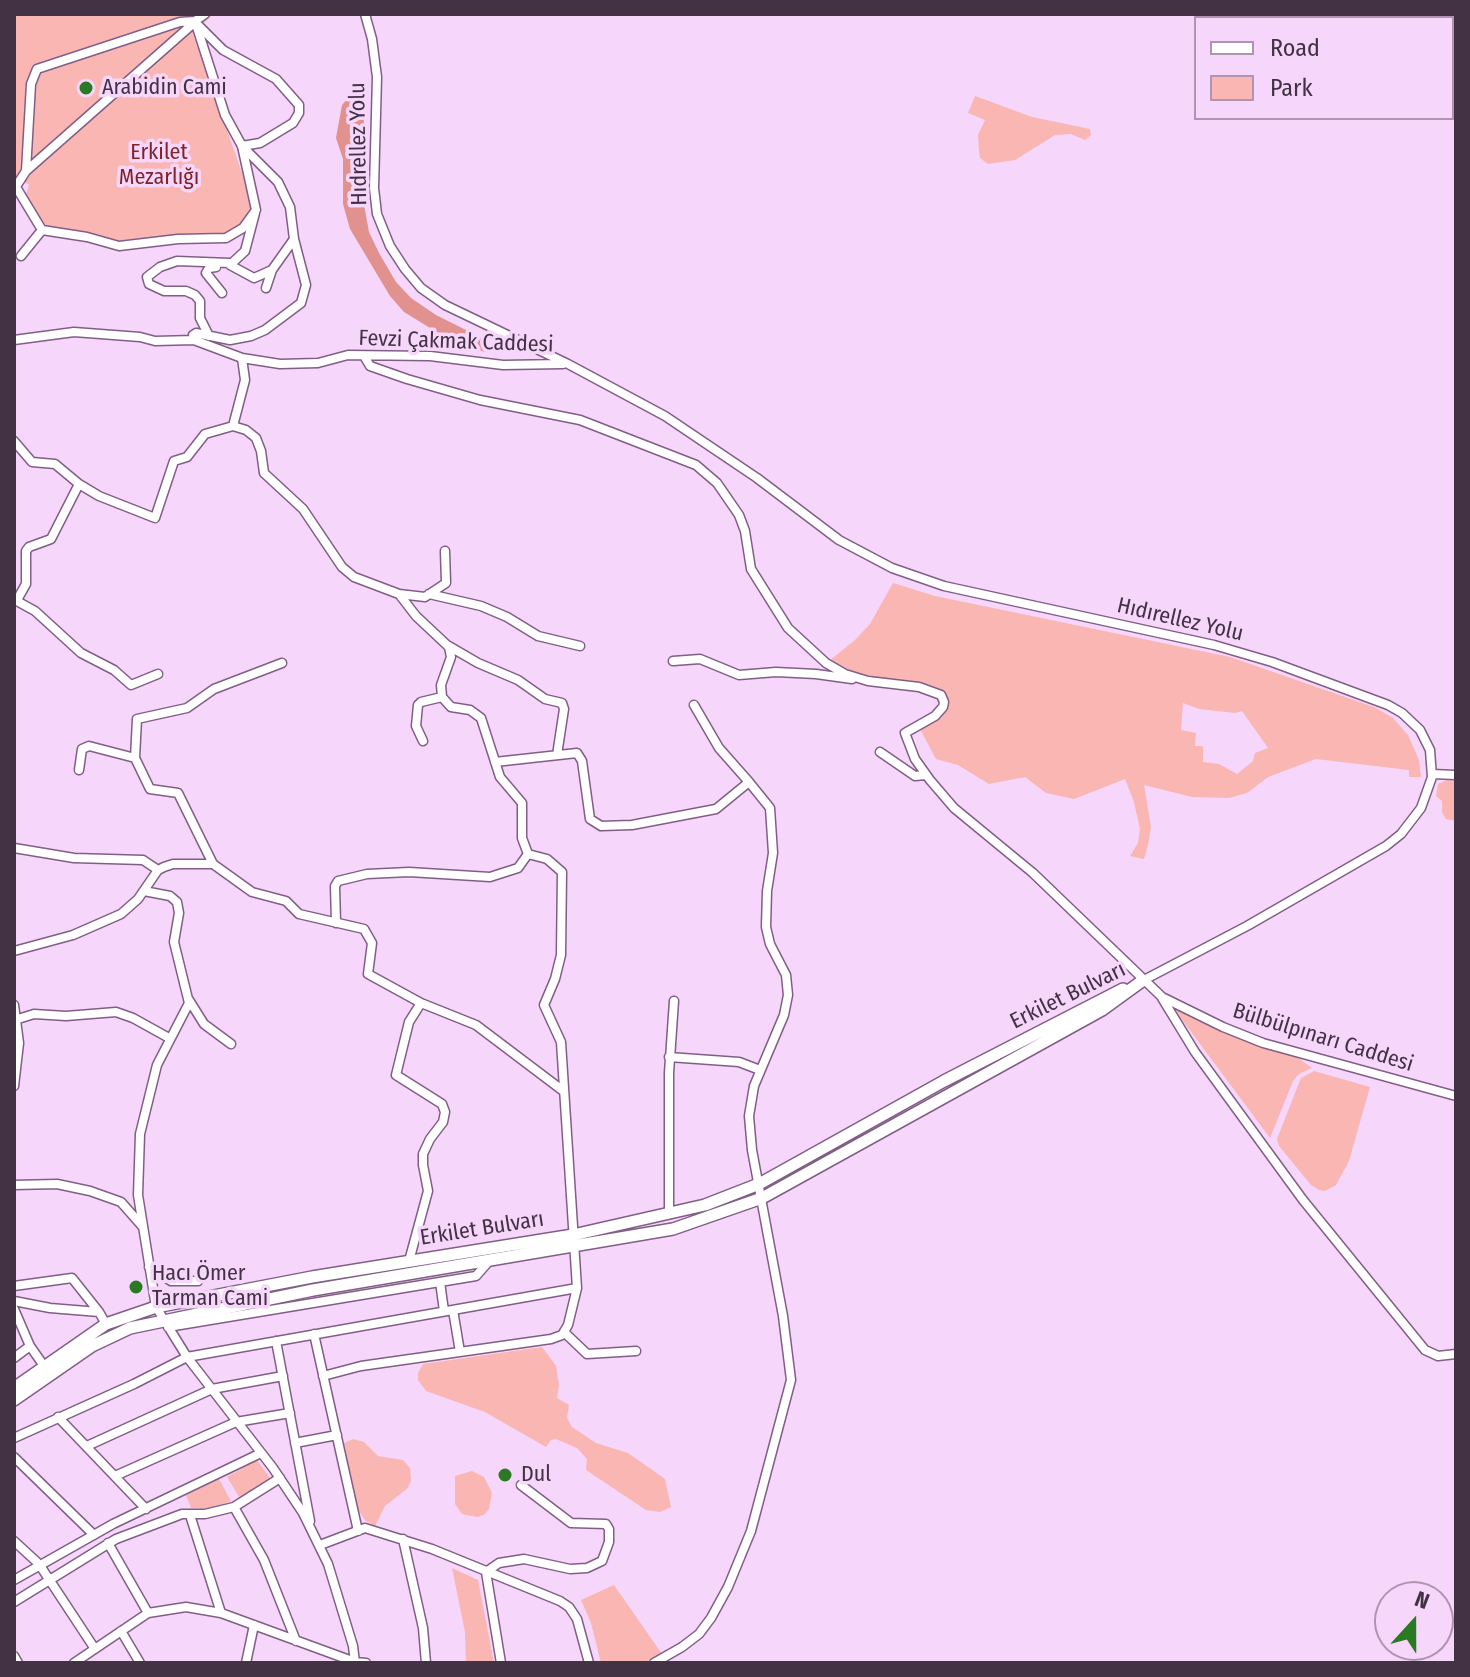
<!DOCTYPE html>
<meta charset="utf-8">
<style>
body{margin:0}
#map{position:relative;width:1470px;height:1677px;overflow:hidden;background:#f6d6fa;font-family:"Fira Sans Condensed",sans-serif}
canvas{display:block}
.frame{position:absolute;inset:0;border:16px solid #423244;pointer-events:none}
.legend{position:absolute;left:1194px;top:16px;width:260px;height:104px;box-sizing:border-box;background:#f6d6fa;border:2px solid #ae94b1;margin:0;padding:10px 14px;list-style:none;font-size:24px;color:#423244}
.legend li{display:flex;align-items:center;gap:16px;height:40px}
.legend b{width:40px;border:2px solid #ae94b1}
.north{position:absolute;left:1374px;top:1581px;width:80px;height:80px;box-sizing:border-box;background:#f6d6fa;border:2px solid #ae94b1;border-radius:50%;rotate:21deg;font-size:22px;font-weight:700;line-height:32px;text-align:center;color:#423244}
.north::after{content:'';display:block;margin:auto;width:28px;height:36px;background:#2a7a23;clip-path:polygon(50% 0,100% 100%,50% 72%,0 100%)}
</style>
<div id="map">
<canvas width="1470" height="1677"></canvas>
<div class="frame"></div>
<ul class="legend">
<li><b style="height:10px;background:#fff"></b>Road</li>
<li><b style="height:22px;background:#fab6b3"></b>Park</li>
</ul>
<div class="north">N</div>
</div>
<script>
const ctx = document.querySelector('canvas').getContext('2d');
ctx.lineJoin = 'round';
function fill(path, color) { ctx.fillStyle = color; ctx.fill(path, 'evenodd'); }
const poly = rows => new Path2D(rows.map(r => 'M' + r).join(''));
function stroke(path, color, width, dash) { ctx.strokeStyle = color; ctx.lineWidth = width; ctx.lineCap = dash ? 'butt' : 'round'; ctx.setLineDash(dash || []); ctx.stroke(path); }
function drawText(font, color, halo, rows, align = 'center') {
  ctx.font = font + ' "Fira Sans Condensed",sans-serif'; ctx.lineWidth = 7; ctx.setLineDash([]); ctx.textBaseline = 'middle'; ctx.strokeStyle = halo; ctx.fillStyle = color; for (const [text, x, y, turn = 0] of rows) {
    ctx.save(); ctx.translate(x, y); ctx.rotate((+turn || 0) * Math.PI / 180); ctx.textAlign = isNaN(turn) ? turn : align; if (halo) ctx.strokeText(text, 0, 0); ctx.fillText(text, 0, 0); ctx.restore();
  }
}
fill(poly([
 [14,14,213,14,193,34,252,201,251,221,235,236,125,246,42,228,26,195,29,184,14,181],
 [975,96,1032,117,1090,129,1091,135,1085,140,1071,134,1055,135,1015,160,988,164,980,158,979,151,978,135,985,120,968,113],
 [893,583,935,596,1230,657,1374,707,1393,718,1408,735,1419,760,1421,777,1409,777,1409,770,1316,759,1268,777,1247,793,1229,798,1192,797,1144,785,1151,827,1148,845,1144,859,1130,856,1138,843,1140,829,1134,802,1125,779,1074,799,1046,793,1025,777,989,784,958,765,936,759,920,729,941,718,947,708,947,704,933,690,861,675,829,661,855,640,870,624],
 [1183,703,1199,709,1235,713,1242,711,1268,748,1255,753,1253,761,1237,774,1219,764,1203,762,1203,746,1195,746,1196,733,1181,730],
 [1447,780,1456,781,1456,821,1446,819,1442,812,1442,801,1436,796,1438,784],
 [1173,1003,1290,1052,1312,1068,1299,1074,1293,1081,1270,1138,1180,1017],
 [1314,1071,1370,1087,1349,1161,1336,1185,1325,1191,1319,1190,1311,1185,1279,1146,1277,1139,1301,1078],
 [542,1347,556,1366,559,1385,557,1398,569,1405,567,1418,572,1427,596,1443,628,1453,665,1479,671,1507,660,1512,646,1510,586,1470,587,1459,577,1448,556,1439,551,1440,546,1447,485,1412,426,1391,418,1380,418,1373,423,1364],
 [353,1439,364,1442,378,1456,403,1460,410,1468,411,1480,408,1488,385,1506,375,1526,366,1521,358,1510,344,1443],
 [257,1460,270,1478,241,1500,227,1477],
 [472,1471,484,1477,492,1493,489,1509,484,1515,477,1517,462,1514,455,1504,455,1476],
 [219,1479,231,1501,210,1509,191,1508,186,1495],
 [452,1568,478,1580,494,1663,466,1663,465,1632],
 [614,1585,662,1654,643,1663,601,1663,591,1623,581,1600]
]), '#fab6b3');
fill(poly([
 [354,96,364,99,363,199,369,232,379,253,396,282,411,298,436,315,488,341,489,348,485,352,448,339,404,312,390,296,350,229,343,204,343,159,336,138,342,105,348,98]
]), '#e1928f');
const minor = poly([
 [365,14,372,39,377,77,374,188,377,214,390,246,405,269,421,288,445,305,568,364,665,416,757,478,839,540,892,568,944,586,1214,645,1272,662,1388,705,1402,713,1420,730,1430,750,1432,777,1421,808,1401,834,1386,846,1247,926,1142,981],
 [195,21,225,115,242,146,278,182,290,207,294,239,272,270,254,278,230,265,245,251,255,213],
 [199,26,223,50,276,79,299,105,299,113,293,123,260,143,242,146],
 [26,171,195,22],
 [16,187,42,230,87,237,119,246,178,239,226,238,243,228,256,210,242,146],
 [15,188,26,171,31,84,37,69,180,22,195,21,205,14],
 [21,256,42,230],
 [216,267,209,268,206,273,222,293],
 [266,288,272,270],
 [209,336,200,318,200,301,195,295,186,291,164,291,149,284,147,277,160,267,177,261,230,263],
 [14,340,74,332,140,337,155,341,194,340,242,358,280,364,318,363,348,355,430,356,503,365,563,364],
 [194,340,193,335,196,333,230,340,251,336,265,330,301,303,306,285,294,239],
 [364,356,370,366,407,379,480,400,580,420,696,465,717,483,739,515,745,531,751,569,788,628,826,663,845,674,868,681,919,687,941,695,944,702,943,707,935,716,905,733,915,759,930,780,954,808,1033,873,1162,997,1223,1027,1263,1043,1456,1096],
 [233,426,246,430,256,438,261,451,264,473,303,509,342,567,354,577,399,594,416,616,449,647,451,657,441,685,442,697,451,707,470,710,481,718,500,777,522,803,522,838,528,854],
 [14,441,32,462,55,464,79,484],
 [399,594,425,597,446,583,445,551],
 [429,594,481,606,507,617,538,636,580,646],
 [15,600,35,611,81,653,114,670,131,685,158,674],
 [17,600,26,584,26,551,29,547,51,539,79,484,99,496,155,518,174,461,187,457,205,434,233,426,245,380,242,358],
 [447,645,478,663,518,680,545,699,562,703,564,709,557,755],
 [673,661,700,659,739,675,776,672,816,674,852,679],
 [694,705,719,748,749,782],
 [423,741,416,726,418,705,421,702,442,697],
 [880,752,915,776,926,775],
 [135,758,137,719,187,708,214,689,282,663],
 [495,762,577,753,582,761,590,819,601,826,632,825,716,809,749,782,770,808,773,853,767,891,766,927,770,944,786,975,788,995,784,1015,754,1086,749,1116,752,1150,783,1316,791,1380,751,1531,728,1587,711,1618,699,1634,682,1647,654,1663],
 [79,770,82,749,89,746,135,758,150,789,178,793,213,864,252,892,286,901,299,914,364,929,372,943,368,974,421,1003,476,1025,562,1090],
 [1432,774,1456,775],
 [14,848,74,858,143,860,158,870],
 [144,891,170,896,177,902,179,913,174,942,189,1003,157,1065,140,1134,138,1195,156,1307,187,1357,273,1468,303,1513,328,1564,353,1646,355,1663],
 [336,923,335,886,338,881,367,874,409,872,490,877,518,868,528,854],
 [14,951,73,935,121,914,138,899,158,870,164,867,173,864,213,864],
 [1162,998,1195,1052,1303,1200,1425,1350,1438,1356,1456,1354],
 [189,1000,204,1024,231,1044],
 [14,1005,19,1043,14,1086],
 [18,1019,34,1014,66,1016,116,1012,133,1018,169,1038],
 [669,1057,739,1062,760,1070],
 [14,1185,57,1184,90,1191,121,1202,143,1227],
 [669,1214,669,1073,674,1001],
 [409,1261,428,1191,423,1165,423,1154,430,1139,443,1122,445,1112,442,1104,396,1075,409,1022,421,1003],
 [149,1267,171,1281,198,1281],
 [440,1282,444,1311],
 [14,1286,72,1278,99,1312],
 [14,1301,50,1308,99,1312,106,1324],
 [14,1309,30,1346,44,1366],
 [453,1310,460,1352],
 [168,1327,476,1276,490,1260],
 [564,1332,587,1354,636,1351],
 [314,1334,358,1531],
 [276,1341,310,1521],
 [14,1358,30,1346],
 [323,1376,361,1366,551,1339,562,1335,568,1325,577,1288,561,1042,544,1005,555,979,561,955,562,872,547,859,528,854],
 [58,1417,146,1509],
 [14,1438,134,1384,187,1357,577,1288],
 [295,1443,337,1435],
 [87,1446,212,1389,283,1376],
 [14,1457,94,1535],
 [115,1476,236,1422,290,1413],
 [234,1507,264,1560,296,1641],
 [190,1515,221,1613],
 [403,1539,423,1628,426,1663],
 [14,1541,39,1564,95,1649],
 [108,1543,148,1613],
 [320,1545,365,1528,432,1549,560,1601,569,1607,577,1619,589,1663],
 [14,1580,113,1524,261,1453],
 [14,1602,116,1539,182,1514,205,1514,234,1507,280,1478],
 [121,1631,140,1663],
 [14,1656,18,1663],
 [74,1663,148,1613,186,1607,221,1613,355,1662,366,1663],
 [246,1663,254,1625],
 [501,1663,486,1572,499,1563,524,1559,570,1569,587,1568,602,1561,609,1542,609,1529,606,1524,571,1523,521,1485]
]);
const major = poly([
 [14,1388,106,1324,156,1307,312,1277,573,1235,705,1205,759,1184,944,1081,1123,989],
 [14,1400,92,1346,130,1328,313,1290,673,1229,762,1198,1102,1010,1142,981]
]);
stroke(minor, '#815e86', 11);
stroke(major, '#815e86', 14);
stroke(minor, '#fff', 8);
stroke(major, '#fff', 11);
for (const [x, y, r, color] of [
 [86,88,8,"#2a7a23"],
 [136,1287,8,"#2a7a23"],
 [505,1475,8,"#2a7a23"]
]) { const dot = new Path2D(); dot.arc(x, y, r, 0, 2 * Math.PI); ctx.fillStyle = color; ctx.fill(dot); stroke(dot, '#f6d6fa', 3); }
drawText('22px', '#423244', '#f6d6fa', [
 ["Arabidin Cami",102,88],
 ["Hacı Ömer",152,1274],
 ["Tarman Cami",152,1299],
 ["Dul",521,1475]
], 'left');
drawText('22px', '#423244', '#f6d6fa', [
 ["Hıdrellez Yolu",359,144,-91],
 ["Fevzi Çakmak Caddesi",456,342,2],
 ["Hıdırellez Yolu",1180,620,13],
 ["Erkilet Bulvarı",1068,996,-26],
 ["Bülbülpınarı Caddesi",1323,1038,17],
 ["Erkilet Bulvarı",482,1229,-9]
]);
drawText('22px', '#7f2328', '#f6d6fa', [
 ["Erkilet",159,153],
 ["Mezarlığı",159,178]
]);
</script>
